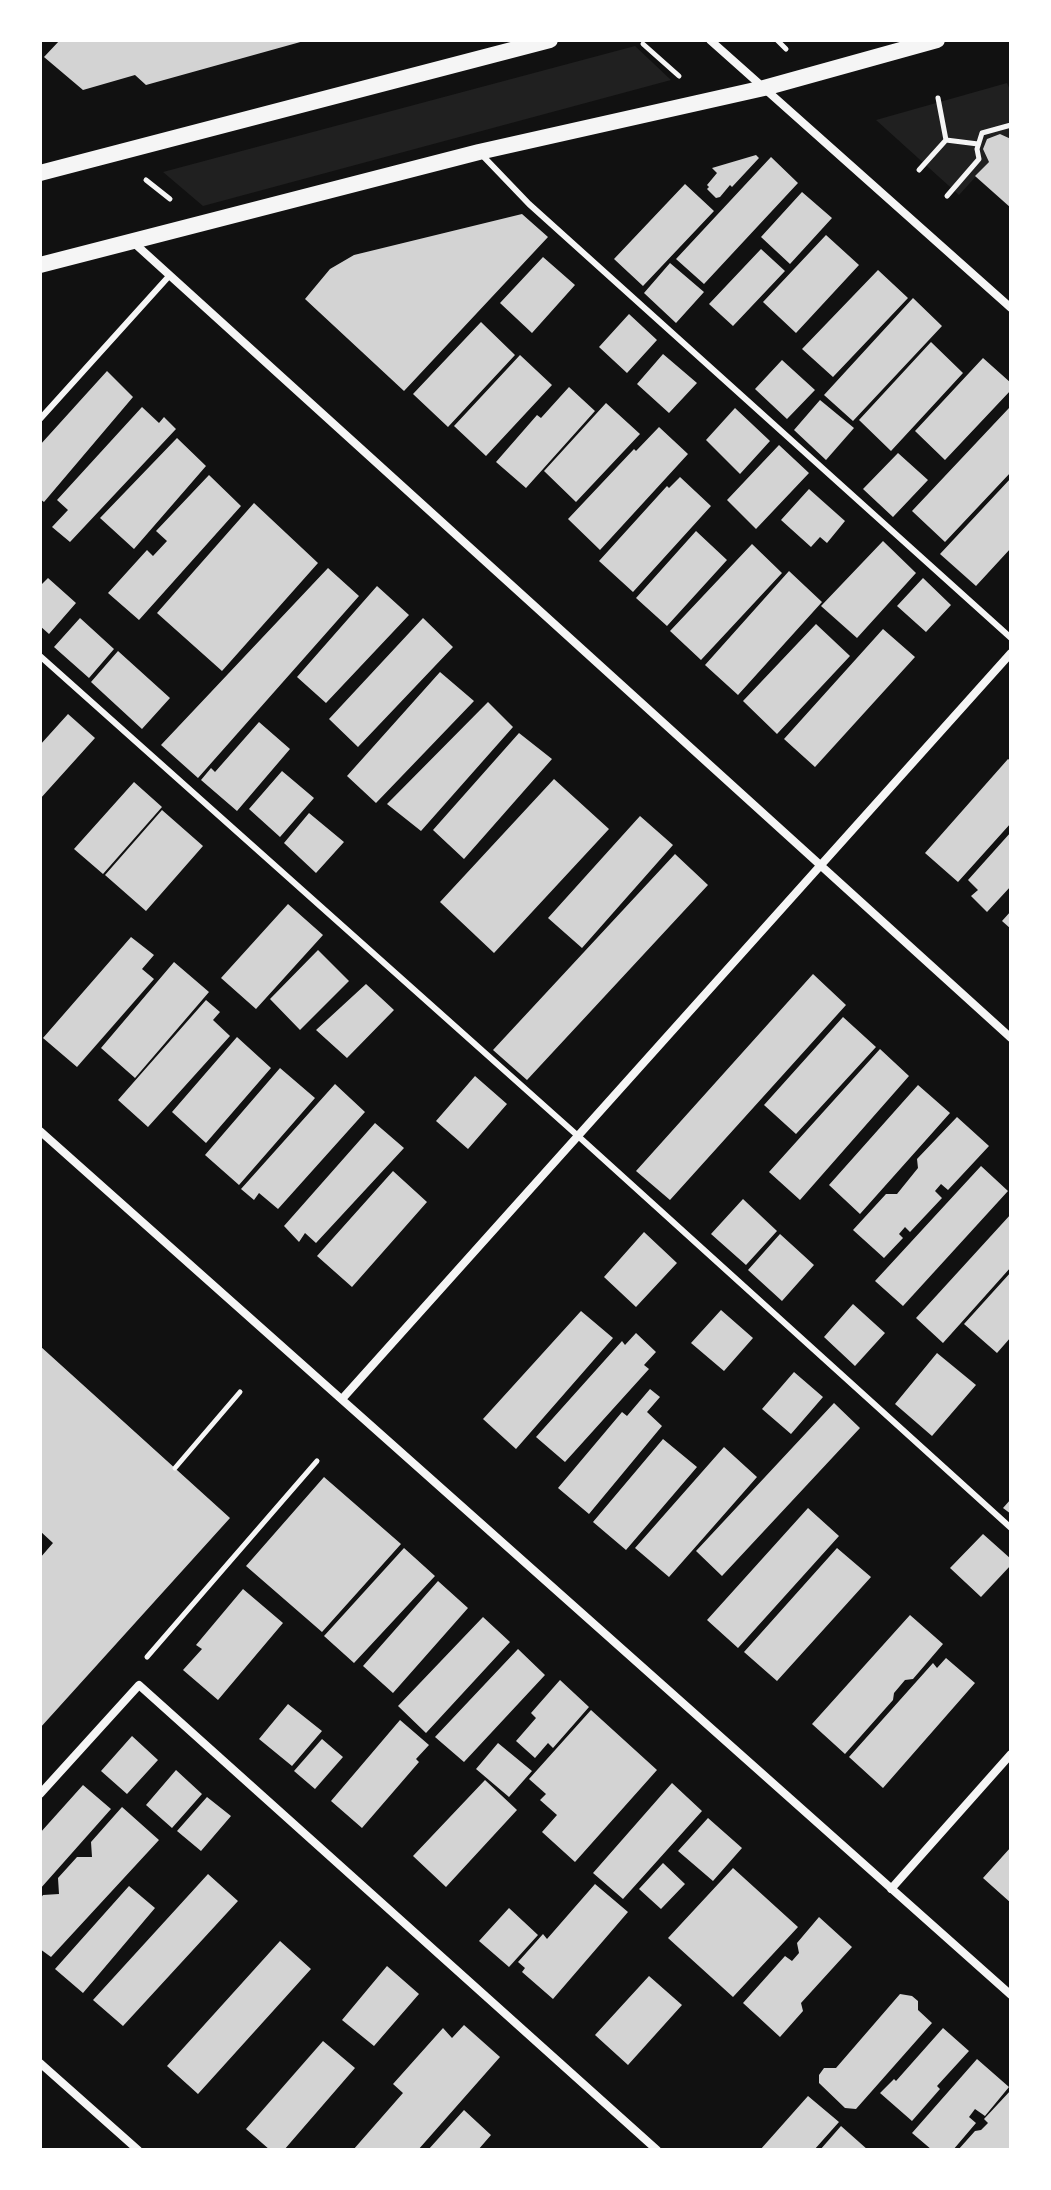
<!DOCTYPE html>
<style>
body{margin:0}
#map{position:relative;width:1051px;height:2190px;overflow:hidden;background:#111;font-family:Arial,sans-serif}
canvas{display:block}
.frame{position:absolute;inset:0;border:42px solid #fff;pointer-events:none}
</style>
<div id="map">
<canvas width="1051" height="2190"></canvas>
<div class="frame"></div>
</div>
<script>
const ctx = document.querySelector('canvas').getContext('2d');
ctx.lineJoin = 'round';
function fill(path, color) { ctx.fillStyle = color; ctx.fill(path, 'evenodd'); }
const poly = rows => new Path2D(rows.map(r => 'M' + r).join(''));
function stroke(path, color, width, dash) { ctx.strokeStyle = color; ctx.lineWidth = width; ctx.lineCap = dash ? 'butt' : 'round'; ctx.setLineDash(dash || []); ctx.stroke(path); }
fill(poly([
 [635,46,671,80,203,206,163,172],
 [1007,83,1011,92,1011,139,1000,134,987,139,983,149,989,162,959,195,876,120]
]), '#202020');
fill(poly([
 [60,40,304,40,304,41,146,85,135,75,83,90,44,57],
 [1000,134,1011,139,1011,208,975,176,989,162,983,149,987,139],
 [756,155,759,158,732,187,730,185,720,197,716,198,707,189,709,187,707,185,717,173,712,168],
 [771,157,798,183,704,284,676,259],
 [685,184,714,211,643,286,614,259],
 [802,192,832,218,790,264,761,237],
 [522,214,548,237,404,391,305,299,330,269,354,255],
 [826,235,859,265,796,333,763,302],
 [761,249,785,271,733,326,709,304],
 [543,257,575,285,532,333,500,303],
 [670,263,704,292,676,323,644,293],
 [878,270,908,298,833,377,802,349],
 [913,298,942,326,853,421,824,395],
 [629,314,657,340,627,373,599,347],
 [481,322,515,355,448,427,413,394],
 [931,342,963,373,891,451,859,420],
 [663,354,697,383,669,413,637,384],
 [520,355,552,385,486,456,454,426],
 [983,358,1011,383,1011,390,945,460,915,431],
 [782,360,815,390,787,419,755,389],
 [107,371,133,397,44,502,40,499,40,445],
 [569,387,595,411,526,488,496,462,537,415,541,418],
 [820,400,854,428,826,460,794,430],
 [606,403,640,434,576,502,544,471],
 [142,407,159,423,164,417,176,429,70,542,52,527,68,510,57,500],
 [735,408,770,441,740,474,706,440],
 [1009,408,1011,472,945,542,912,511],
 [659,427,688,454,600,550,568,519,634,449,636,451],
 [177,438,206,466,134,549,100,518],
 [779,445,809,473,756,529,727,500],
 [898,453,928,480,893,517,863,489],
 [209,475,241,506,139,620,108,593,147,550,153,556,167,541,156,531],
 [680,477,711,506,633,592,599,561,667,486,669,488],
 [1011,478,1011,548,976,586,940,554],
 [809,489,845,521,827,543,820,537,811,547,781,520],
 [254,503,318,563,222,671,157,613],
 [696,531,727,560,667,626,636,598],
 [883,541,916,573,857,638,821,606],
 [752,544,782,573,701,660,670,631],
 [328,568,359,596,198,778,161,745],
 [789,571,822,602,738,695,705,665],
 [48,578,76,603,49,634,40,626,40,586],
 [923,578,951,605,926,632,897,606],
 [377,586,409,615,326,703,297,677],
 [80,618,114,649,89,678,54,647],
 [423,618,453,647,358,747,329,719],
 [816,624,850,656,777,734,743,701],
 [883,629,915,657,815,767,784,739],
 [118,651,170,698,142,729,91,682],
 [440,672,474,701,376,803,347,776],
 [488,702,513,727,421,831,387,804],
 [68,714,95,738,40,799,40,745],
 [259,722,290,749,237,811,201,780,211,768,215,772],
 [519,733,552,759,464,859,433,830],
 [1008,759,1011,761,1011,823,958,882,925,853],
 [282,771,314,798,280,837,249,809],
 [554,779,609,829,494,953,440,902],
 [134,782,162,807,103,874,74,849],
 [162,810,203,846,146,911,105,875],
 [309,813,344,842,316,873,284,843],
 [640,816,673,845,582,948,548,918],
 [1011,832,1011,886,987,912,971,896,978,890,968,880],
 [675,854,708,885,527,1080,493,1050],
 [288,904,323,935,256,1009,221,978],
 [1011,911,1011,929,1002,921],
 [131,937,154,955,142,969,154,979,77,1067,43,1038],
 [318,950,349,981,300,1030,270,999],
 [174,962,209,992,135,1078,101,1048],
 [813,974,846,1005,670,1200,636,1171],
 [366,984,394,1010,347,1058,316,1030],
 [206,1000,220,1012,213,1020,230,1036,148,1127,118,1100],
 [843,1017,876,1047,796,1134,764,1105],
 [237,1037,271,1068,206,1143,172,1112],
 [880,1049,909,1076,800,1200,769,1172],
 [280,1068,315,1098,239,1185,205,1155],
 [475,1076,507,1104,468,1149,436,1121],
 [335,1084,365,1112,278,1209,259,1193,254,1200,241,1189],
 [918,1085,950,1113,860,1214,829,1185],
 [957,1117,989,1146,948,1190,941,1184,935,1191,942,1198,910,1232,905,1227,899,1234,903,1238,884,1258,853,1230,886,1194,897,1194,918,1168,917,1159],
 [375,1123,404,1148,316,1243,305,1233,299,1242,284,1226],
 [981,1166,1008,1191,903,1306,875,1281],
 [393,1171,427,1202,352,1287,317,1256],
 [743,1199,777,1231,746,1265,711,1234],
 [1011,1214,1011,1267,943,1343,916,1318],
 [644,1232,677,1263,636,1307,604,1277],
 [780,1234,814,1265,782,1301,748,1270],
 [1011,1272,1011,1337,997,1353,964,1324],
 [853,1304,885,1333,855,1366,824,1337],
 [721,1310,753,1338,724,1371,691,1343],
 [581,1311,613,1338,516,1449,483,1419],
 [636,1333,656,1352,644,1365,649,1369,565,1462,536,1437,622,1341,625,1345],
 [40,1346,230,1518,40,1728,40,1558,53,1543,40,1531],
 [937,1353,976,1385,932,1436,895,1404],
 [794,1372,823,1397,791,1434,762,1409],
 [650,1389,660,1397,647,1412,662,1426,589,1514,558,1488,622,1412,627,1416],
 [834,1403,860,1428,722,1576,696,1551],
 [663,1439,697,1467,626,1550,593,1522],
 [724,1447,757,1477,669,1577,635,1548],
 [324,1477,401,1544,322,1632,246,1566],
 [1011,1499,1011,1514,1003,1508],
 [808,1508,839,1536,738,1648,707,1620],
 [983,1534,1011,1559,1011,1565,981,1597,950,1568],
 [404,1548,435,1576,354,1663,324,1636],
 [837,1548,871,1577,777,1681,744,1652],
 [438,1581,468,1608,393,1693,363,1666],
 [243,1589,283,1623,218,1700,183,1670,202,1649,196,1645],
 [910,1615,943,1644,913,1679,905,1680,894,1693,893,1700,845,1754,812,1724],
 [483,1617,510,1642,426,1733,398,1706],
 [518,1649,545,1675,464,1762,435,1737],
 [946,1658,975,1683,883,1788,849,1757,933,1663,937,1668],
 [560,1680,589,1707,553,1748,548,1743,535,1758,516,1741,536,1718,531,1713],
 [288,1704,322,1731,292,1766,259,1739],
 [591,1710,657,1770,575,1862,542,1832,557,1815,540,1800,546,1794,529,1779],
 [400,1720,429,1745,416,1759,419,1762,362,1828,331,1801],
 [132,1736,158,1760,127,1794,101,1771],
 [322,1739,343,1757,315,1789,294,1771],
 [498,1743,532,1771,509,1797,476,1769],
 [176,1770,202,1794,172,1828,146,1805],
 [485,1780,517,1810,446,1887,413,1856],
 [672,1783,702,1811,623,1899,593,1873],
 [83,1785,111,1809,40,1889,40,1833],
 [207,1797,231,1816,201,1851,177,1831],
 [122,1807,159,1840,51,1957,40,1949,40,1899,43,1895,59,1894,58,1878,77,1857,92,1857,91,1842],
 [708,1818,742,1848,713,1881,678,1851],
 [1011,1847,1011,1903,983,1878],
 [663,1863,685,1884,661,1909,639,1889],
 [733,1868,798,1927,733,1997,668,1938],
 [208,1874,238,1901,123,2026,93,2000],
 [595,1884,628,1912,553,1999,522,1972,525,1968,518,1962,543,1934,547,1939],
 [129,1886,155,1908,83,1993,55,1969],
 [509,1908,538,1935,509,1967,479,1941],
 [819,1917,852,1947,801,2003,803,2011,780,2037,743,2003,785,1956,792,1961,799,1953,797,1943],
 [280,1941,311,1969,198,2094,167,2066],
 [387,1966,419,1994,374,2046,342,2020],
 [649,1976,682,2005,628,2065,595,2035],
 [900,1994,912,1996,918,2001,918,2010,932,2023,856,2109,845,2108,819,2083,819,2075,824,2068,836,2068],
 [464,2025,500,2057,418,2150,353,2150,403,2093,393,2084,443,2028,452,2038],
 [943,2028,969,2051,937,2086,940,2089,912,2121,880,2093,894,2079,896,2081],
 [323,2041,355,2068,284,2150,270,2150,246,2129],
 [977,2059,1009,2087,985,2116,975,2109,969,2117,976,2123,953,2150,932,2150,912,2133],
 [1011,2090,1011,2150,958,2150,975,2131,981,2130,988,2123,984,2119],
 [808,2096,839,2122,814,2150,760,2150],
 [464,2110,491,2135,478,2150,428,2150],
 [841,2126,868,2150,820,2150]
]), '#d3d3d3');
stroke(poly([
 [777,40,786,49],
 [643,44,679,76],
 [938,98,946,140],
 [919,170,946,140,978,144],
 [146,180,170,199],
 [947,196,979,159,977,149,982,133,1011,125],
 [175,1468,240,1392],
 [147,1657,317,1461]
]), '#f5f5f5', 5);
stroke(poly([
 [482,155,529,204,1011,638],
 [40,419,170,275],
 [40,656,578,1136,1011,1528]
]), '#f5f5f5', 6);
stroke(poly([
 [710,40,1011,308],
 [133,242,1011,1038],
 [40,1131,1011,1995],
 [342,1399,1011,653],
 [40,1794,139,1685,657,2150],
 [891,1889,1011,1754],
 [40,2063,138,2150]
]), '#f5f5f5', 8);
stroke(poly([
 [40,173,550,40],
 [40,265,479,152,764,88,937,40]
]), '#f5f5f5', 16);
</script>
